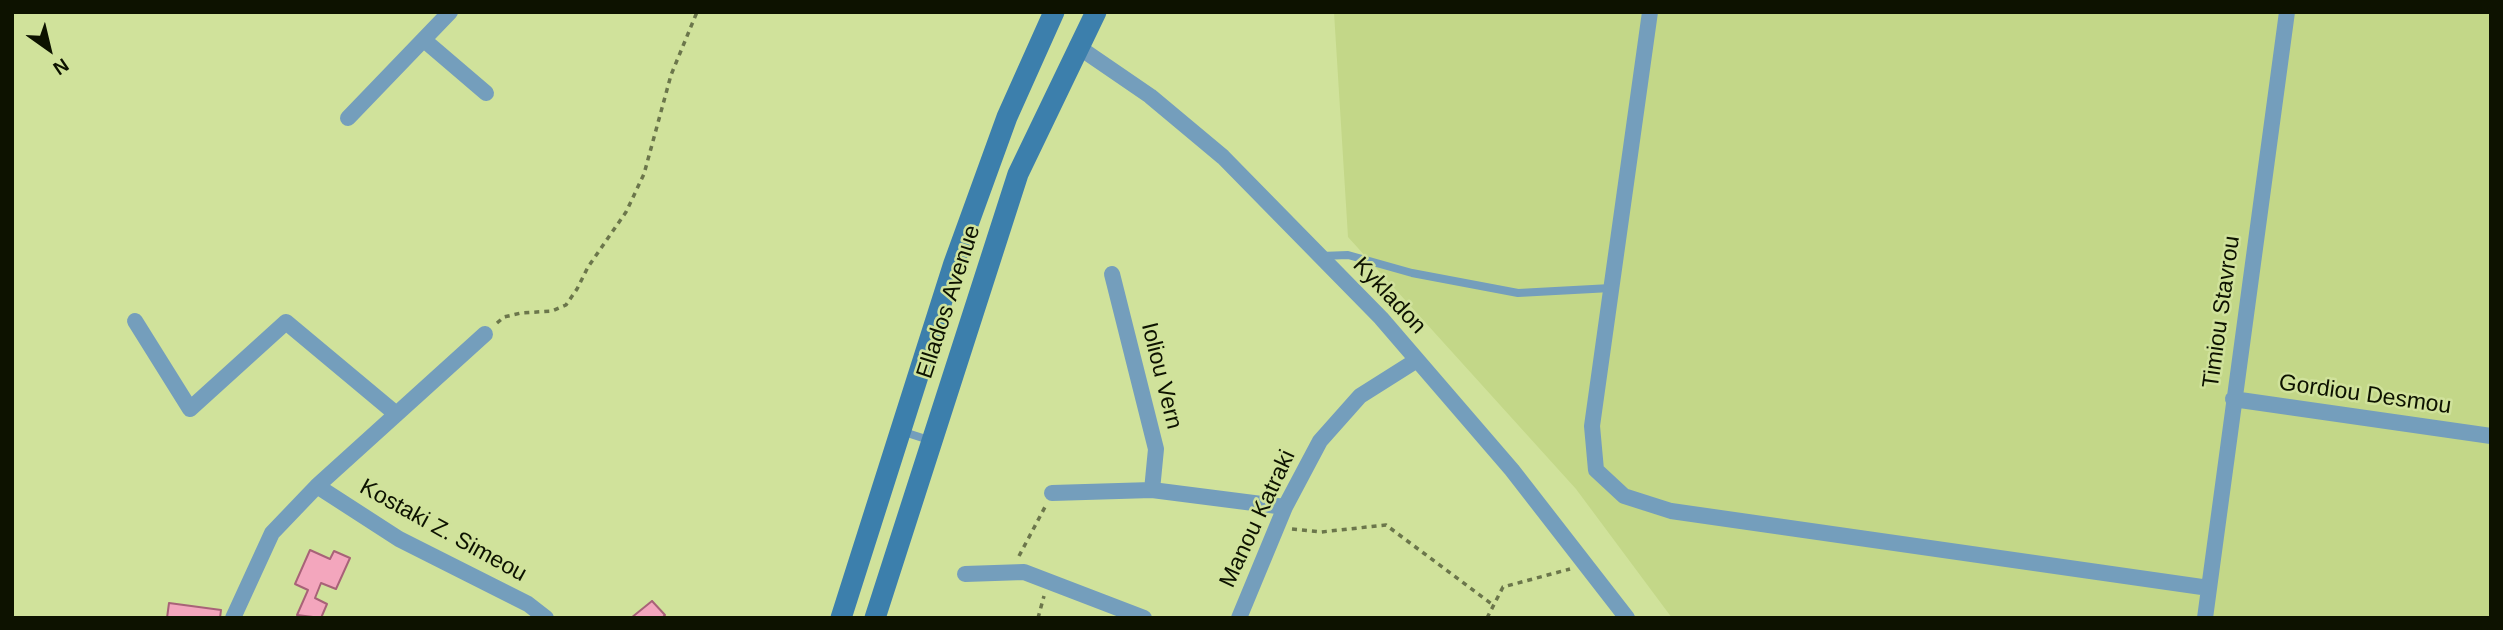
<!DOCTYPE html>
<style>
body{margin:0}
#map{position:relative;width:2503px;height:630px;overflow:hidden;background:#d0e29b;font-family:Arial,sans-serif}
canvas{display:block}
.frame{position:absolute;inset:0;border:14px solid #0d1200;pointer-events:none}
.north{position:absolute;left:14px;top:14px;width:70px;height:70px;-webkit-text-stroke:5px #d0e29b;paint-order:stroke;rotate:146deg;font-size:19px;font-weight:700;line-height:28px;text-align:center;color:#0d1200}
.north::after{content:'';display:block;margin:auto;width:24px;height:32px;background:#0d1200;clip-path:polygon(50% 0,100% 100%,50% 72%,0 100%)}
</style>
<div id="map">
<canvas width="2503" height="630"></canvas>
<div class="frame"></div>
<div class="north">N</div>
</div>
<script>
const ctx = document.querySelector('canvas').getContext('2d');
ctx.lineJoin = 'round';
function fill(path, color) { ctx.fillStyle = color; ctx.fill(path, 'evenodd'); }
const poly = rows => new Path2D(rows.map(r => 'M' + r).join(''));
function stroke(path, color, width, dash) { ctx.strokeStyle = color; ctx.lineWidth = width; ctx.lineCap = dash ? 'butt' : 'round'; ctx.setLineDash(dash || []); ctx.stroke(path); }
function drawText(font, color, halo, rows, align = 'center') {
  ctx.font = font + ' Arial,sans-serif'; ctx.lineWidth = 5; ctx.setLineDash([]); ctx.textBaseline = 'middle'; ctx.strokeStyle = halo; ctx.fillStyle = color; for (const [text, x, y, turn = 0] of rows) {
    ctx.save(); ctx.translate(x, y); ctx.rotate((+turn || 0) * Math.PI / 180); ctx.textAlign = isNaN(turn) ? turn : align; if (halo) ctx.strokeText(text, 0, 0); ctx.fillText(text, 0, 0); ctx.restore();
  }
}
fill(poly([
 [1334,12,2491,12,2491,618,1672,618,1576,489,1348,237]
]), '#c3d788');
const building = poly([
 [310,550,330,559,334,551,350,558,336,589,321,583,315,598,327,604,321,618,297,615,308,590,295,584,310,550],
 [652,601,665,615,662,618,631,618,652,601],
 [169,603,221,610,220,618,167,618,169,603]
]);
fill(building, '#f3a6bd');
stroke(building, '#a86278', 2);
stroke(poly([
 [497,323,504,317,521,313,552,311,566,305,577,289,588,267,626,212,644,174,671,75,697,12],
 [1292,529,1321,532,1386,525,1493,605],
 [1019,556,1045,507],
 [1038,618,1044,596],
 [1487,618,1503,587,1570,569]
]), '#6b764b', 3.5, [5, 5]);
stroke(poly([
 [1321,256,1348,255,1412,273,1518,293,1611,288],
 [901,431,932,441]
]), '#749ebc', 8);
stroke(poly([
 [1650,12,1592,426,1596,470,1624,496,1671,511,2209,588],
 [424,40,486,93],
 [1077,46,1150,96,1223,157,1381,318,1512,470,1627,618],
 [348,118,450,12],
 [1112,274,1156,449,1152,490],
 [135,321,190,409,286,322,395,413],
 [2233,399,2491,436],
 [317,486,399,539,528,604,546,618],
 [1052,493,1152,490,1285,507],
 [965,574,1024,572,1144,618],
 [233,618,272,533,317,486,485,334],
 [1239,618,1285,507,1320,441,1360,396,1417,360],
 [2205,618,2287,12]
]), '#749ebc', 16);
stroke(poly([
 [841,618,954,263,1007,117,1054,12],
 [875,618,1018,174,1096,12]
]), '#3c7fac', 21);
drawText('23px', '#0d1200', '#d0e29b', [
 ["Kykladon",1389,296,47],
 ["Ellados Avenue",949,302,-72],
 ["Timiou Stavrou",2222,312,-82],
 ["Ioliou Vern",1161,376,76],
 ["Gordiou Desmou",2365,395,8],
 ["Manou Katraki",1258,519,-65],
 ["Kostaki Z. Simeou",443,531,29]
]);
</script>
